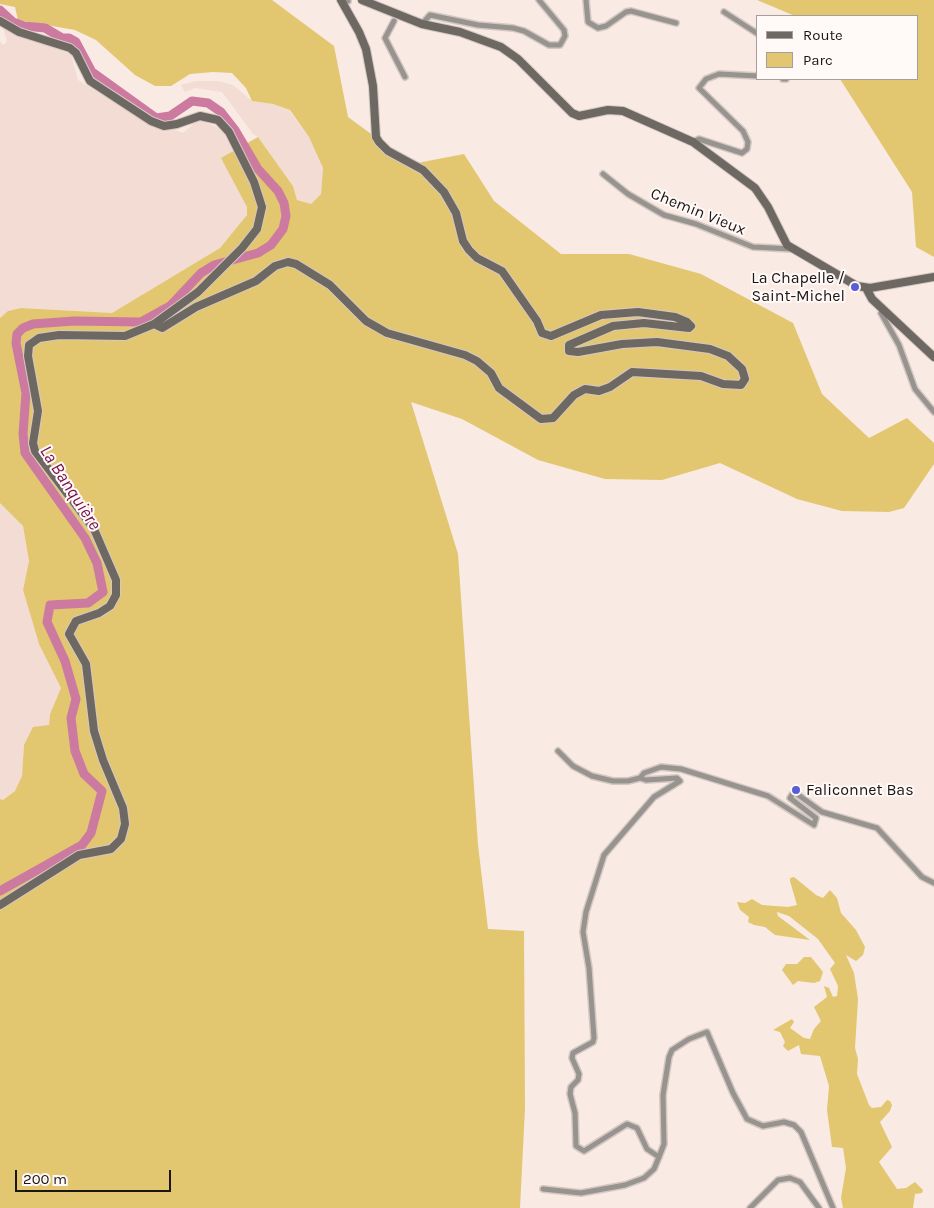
<!DOCTYPE html>
<meta charset="utf-8">
<style>
body{margin:0}
#map{position:relative;width:934px;height:1208px;overflow:hidden;background:#f9eae4;font-family:Karla,sans-serif}
canvas{display:block}
.legend{position:absolute;left:756px;top:15px;width:162px;height:65px;box-sizing:border-box;background:#fff9f7;border:1px solid #a49e9c;margin:0;padding:6px 9px;list-style:none;font-size:15px;color:#1b1614}
.legend li{display:flex;align-items:center;gap:10px;height:25px}
.legend b{width:25px;border:1px solid #a49e9c}
.scale{position:absolute;left:15px;top:1170px;width:156px;height:22px;box-sizing:border-box;border:2px solid #1b1614;border-top:0;padding-left:6px;font-size:15px;line-height:18px;white-space:nowrap;color:#1b1614;-webkit-text-stroke:4px #fff9f7;paint-order:stroke}
</style>
<div id="map">
<canvas width="934" height="1208"></canvas>
<ul class="legend">
<li><b style="height:6px;background:#6e6862"></b>Route</li>
<li><b style="height:14px;background:#e2c670"></b>Parc</li>
</ul>
<div class="scale">200 m</div>
</div>
<script>
const ctx = document.querySelector('canvas').getContext('2d');
ctx.lineJoin = 'round';
function fill(path, color) { ctx.fillStyle = color; ctx.fill(path, 'evenodd'); }
const poly = rows => new Path2D(rows.map(r => 'M' + r).join(''));
function stroke(path, color, width, dash) { ctx.strokeStyle = color; ctx.lineWidth = width; ctx.lineCap = dash ? 'butt' : 'round'; ctx.setLineDash(dash || []); ctx.stroke(path); }
function drawText(font, color, halo, rows, align = 'center') {
  ctx.font = font + ' Karla,sans-serif'; ctx.lineWidth = 4; ctx.setLineDash([]); ctx.textBaseline = 'middle'; ctx.strokeStyle = halo; ctx.fillStyle = color; for (const [text, x, y, turn = 0] of rows) {
    ctx.save(); ctx.translate(x, y); ctx.rotate((+turn || 0) * Math.PI / 180); ctx.textAlign = isNaN(turn) ? turn : align; if (halo) ctx.strokeText(text, 0, 0); ctx.fillText(text, 0, 0); ctx.restore();
  }
}
fill(poly([
 [3,27,18,35,71,54,78,80,154,128,173,129,183,133,194,123,202,121,221,129,233,151,227,156,247,207,247,215,243,221,220,248,112,313,21,308,8,311,0,318,0,42,4,45,7,41],
 [195,81,218,81,233,85,252,101,273,104,289,110,309,137,323,168,321,194,311,204,297,200,293,186,258,137,253,134,222,92,195,88,185,92,181,85],
 [0,501,23,526,29,561,23,590,39,644,61,688,50,714,49,725,24,745,22,776,15,791,3,800,0,799]
]), '#f3dcd3');
fill(poly([
 [0,0,272,0,334,46,348,117,412,164,464,154,494,201,561,254,629,254,701,274,793,323,822,394,869,438,907,418,934,443,934,464,904,508,889,512,842,511,797,499,720,463,662,480,605,479,538,460,462,419,411,402,458,554,478,845,488,929,524,931,525,1108,520,1208,0,1208,0,799,3,800,15,791,22,776,24,745,33,727,49,725,50,714,61,688,39,644,23,590,29,561,23,526,0,503,0,318,8,311,21,308,112,313,220,248,247,215,247,207,221,158,258,137,293,186,297,200,311,204,321,194,323,168,309,137,290,110,273,104,252,101,246,88,232,73,213,72,190,74,171,86,155,86,135,75,96,40,75,30,18,20,15,7,0,4],
 [757,0,934,0,934,257,916,247,912,192,840,79,918,79,918,16,795,16],
 [794,877,816,895,823,898,830,890,837,898,841,913,856,930,865,947,863,955,856,961,846,955,854,973,858,999,855,1048,858,1059,857,1074,869,1105,872,1108,881,1107,887,1100,890,1101,892,1105,890,1111,880,1122,892,1147,879,1162,897,1189,906,1188,915,1182,923,1190,922,1193,915,1194,913,1208,843,1208,841,1198,846,1168,843,1148,832,1147,827,1110,829,1086,820,1056,801,1054,799,1045,788,1051,783,1046,785,1042,780,1032,773,1030,792,1019,794,1022,790,1028,804,1038,810,1039,814,1029,821,1021,814,1007,827,997,824,986,829,988,833,997,837,996,838,986,830,969,835,963,818,939,789,916,777,912,778,916,810,940,775,935,765,927,754,925,748,922,749,917,740,910,737,902,745,903,752,899,762,905,788,907,797,905,790,881,790,878],
 [804,957,811,957,823,972,820,981,814,983,798,981,793,985,782,970,786,964,797,964]
]), '#e2c670');
stroke(poly([
 [0,10,13,22,24,26,45,28,62,38,69,38,76,42,92,72,156,118,170,116,192,101,208,103,221,112,235,130,258,169,278,191,284,203,286,216,283,229,271,245,258,253,214,265,201,273,170,306,141,322,74,321,33,324,23,328,17,334,16,343,26,393,23,434,25,453,85,538,97,563,103,592,88,603,50,605,47,622,65,661,76,699,71,718,75,751,84,774,102,791,91,833,82,845,0,891]
]), '#cd7aa0', 9);
const street = poly([
 [586,0,588,22,598,28,606,26,626,12,631,11,676,23],
 [348,1,348,0],
 [724,12,758,34],
 [394,21,385,38,405,77],
 [422,24,430,15,478,25,513,28,524,31,549,45,560,45,565,36,564,30,539,0],
 [783,79,786,79],
 [693,142,699,139,742,153,747,149,748,142,743,131,699,88,706,79,719,74,758,76],
 [603,174,628,194,664,215,696,224,753,247,792,249],
 [883,310,881,313,899,345,915,389,934,412],
 [558,751,573,766,592,776,613,781,628,781,640,778,644,773,661,767,681,769,768,796,814,825,816,818,790,798,793,793,797,794,822,812,877,828,922,877,934,883],
 [640,778,646,780,677,778,680,781,654,797,604,855,586,912,583,932,589,968,594,1038,593,1042,573,1053,572,1058,579,1074,578,1080,571,1087,570,1094,575,1113,576,1146,584,1151,627,1124,637,1128,647,1149,659,1157,664,1144,663,1095,669,1057,672,1050,689,1039,707,1032,733,1093,747,1119,763,1126,784,1122,794,1125,801,1132,833,1208],
 [543,1189,581,1193,625,1185,644,1178,654,1169,659,1157],
 [750,1208,778,1180,790,1178,800,1182,819,1208]
]);
const secondary = poly([
 [362,0,422,24,460,32,501,47,518,59,572,113,579,116,608,110,623,111,693,142,755,188,768,207,787,245,857,286,870,288,934,277],
 [0,21,19,32,70,48,76,53,90,81,151,121,164,126,177,124,200,116,218,120,229,132,254,182,262,207,257,229,242,248,198,292,154,324,125,336,59,335,39,338,29,345,28,356,38,411,33,443,35,451,94,529,116,580,116,595,110,606,99,613,76,621,69,634,86,664,94,731,103,760,123,808,125,824,121,839,111,849,79,855,0,905],
 [866,288,872,299,934,357],
 [154,324,162,328,196,307,256,281,275,266,288,262,296,264,330,285,366,321,387,333,465,355,477,361,491,373,499,388,541,419,553,418,574,395,585,389,599,391,610,387,632,372,701,376,723,384,741,385,745,379,742,369,728,356,710,349,657,342,622,344,578,352,569,351,569,345,613,326,644,323,689,328,691,326,687,322,675,317,638,312,601,315,551,336,542,333,537,321,502,271,477,258,469,250,463,241,456,213,444,192,423,170,388,151,379,142,376,137,373,86,366,49,359,32,341,0]
]);
stroke(street, '#d5c8c3', 8);
stroke(secondary, '#d5c8c3', 10);
stroke(street, '#97938e', 5);
stroke(secondary, '#6e6862', 8);
for (const [x, y, r, color] of [
 [855,287,5,"#585ed6"],
 [796,790,5,"#585ed6"]
]) { const dot = new Path2D(); dot.arc(x, y, r, 0, 2 * Math.PI); ctx.fillStyle = color; ctx.fill(dot); stroke(dot, '#fff9f7', 2); }
drawText('16px', '#1b1614', '#fff9f7', [
 ["Chemin Vieux",698,212,22]
]);
drawText('16px', '#1b1614', '#fff9f7', [
 ["La Chapelle /",845,278],
 ["Saint-Michel",845,296],
 ["Faliconnet Bas",806,790,"left"]
], 'right');
drawText('italic 18px', '#74104a', '#fff9f7', [
 ["La Banquière",70,488,57]
]);
</script>
